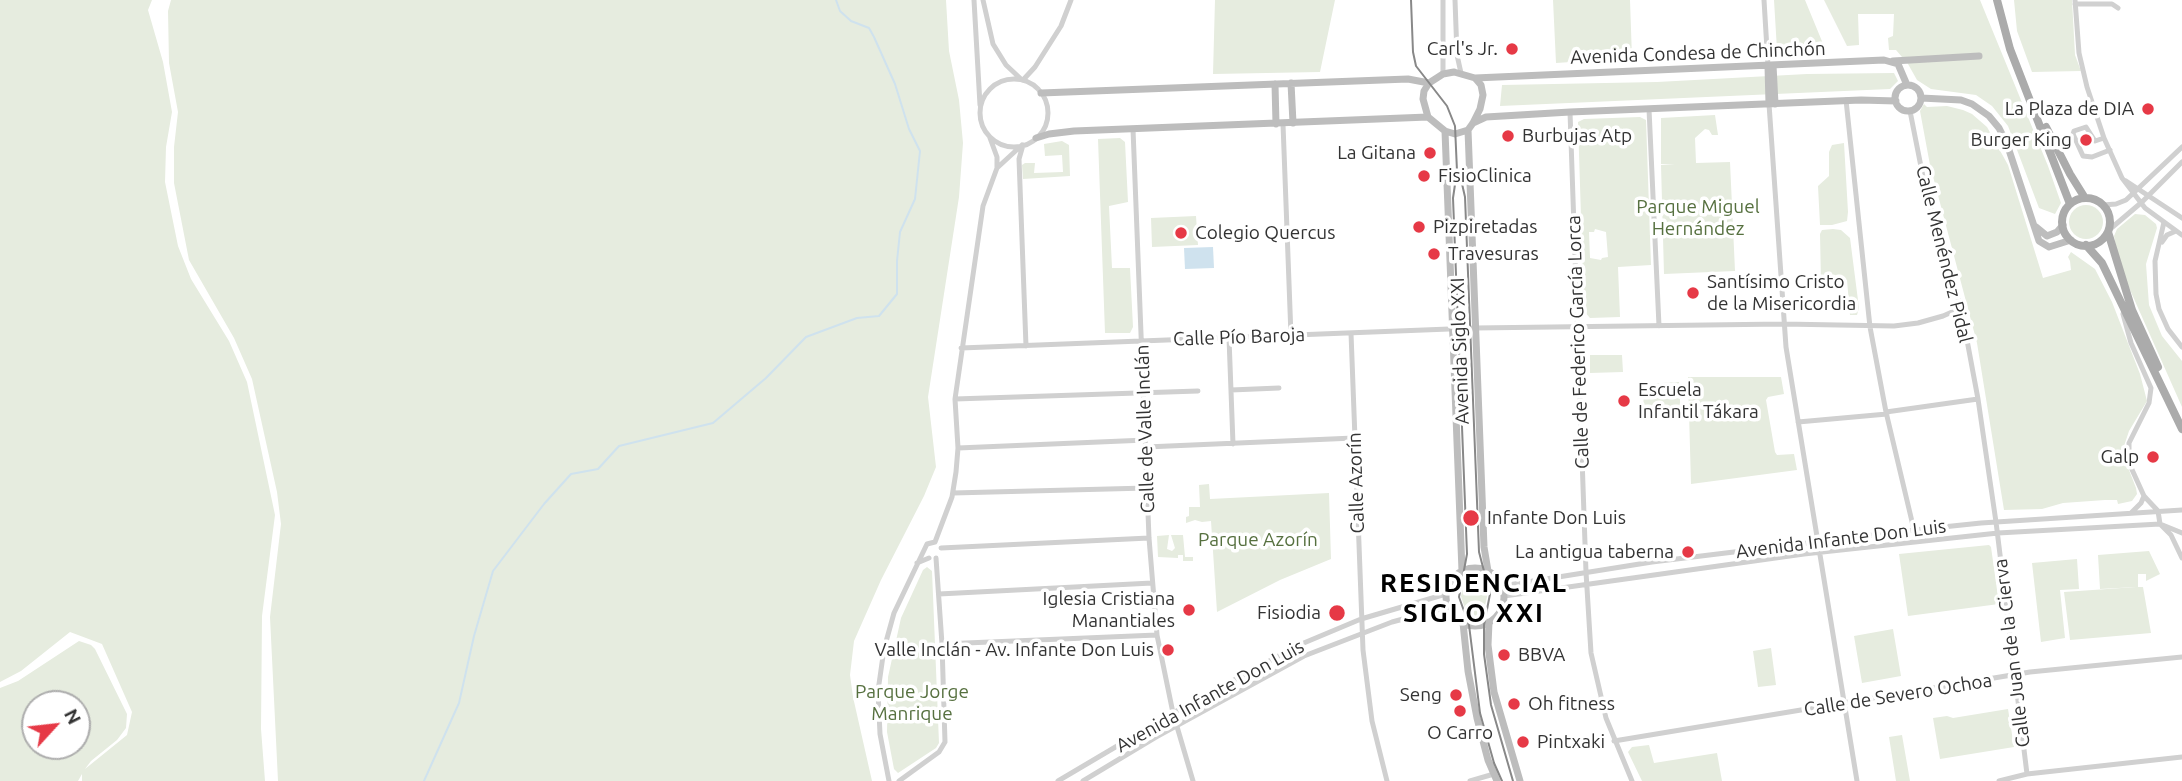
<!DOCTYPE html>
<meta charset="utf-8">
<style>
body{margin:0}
#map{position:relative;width:2182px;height:781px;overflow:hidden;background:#fff;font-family:Ubuntu,sans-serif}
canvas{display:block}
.north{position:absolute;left:21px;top:690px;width:70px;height:70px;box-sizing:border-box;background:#fff;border:2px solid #adadad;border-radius:50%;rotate:63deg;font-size:19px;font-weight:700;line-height:28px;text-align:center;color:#333}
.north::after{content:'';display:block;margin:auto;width:24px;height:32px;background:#e63946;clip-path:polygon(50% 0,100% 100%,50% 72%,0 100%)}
</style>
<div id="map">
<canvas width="2182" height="781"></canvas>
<div class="north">N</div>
</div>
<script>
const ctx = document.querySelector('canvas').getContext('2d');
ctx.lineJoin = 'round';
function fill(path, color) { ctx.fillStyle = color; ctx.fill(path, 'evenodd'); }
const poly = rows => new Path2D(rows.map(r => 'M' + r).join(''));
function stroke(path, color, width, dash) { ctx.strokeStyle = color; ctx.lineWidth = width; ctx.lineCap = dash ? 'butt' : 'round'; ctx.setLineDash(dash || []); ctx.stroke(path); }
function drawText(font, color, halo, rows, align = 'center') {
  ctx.font = font + ' Ubuntu,sans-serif'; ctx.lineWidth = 7; ctx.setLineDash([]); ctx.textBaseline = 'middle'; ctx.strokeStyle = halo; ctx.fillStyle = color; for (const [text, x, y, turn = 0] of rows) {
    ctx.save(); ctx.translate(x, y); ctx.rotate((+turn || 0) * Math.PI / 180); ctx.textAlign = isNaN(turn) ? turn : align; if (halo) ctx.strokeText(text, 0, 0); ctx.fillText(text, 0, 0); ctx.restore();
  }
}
fill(poly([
 [0,0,152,0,148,10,163,62,172,112,166,147,165,182,178,246,191,279,229,341,247,382,275,515,262,616,261,729,265,781,82,781,82,774,78,781,0,781,0,688,18,681,79,641,91,645,95,649,127,714,126,728,117,740,91,761,85,769,127,735,132,712,102,644,70,632,21,671,0,682],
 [35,704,77,704,77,746,35,746],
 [171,0,946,0,949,51,959,100,963,143,959,197,928,397,936,467,924,496,881,580,854,641,850,675,853,697,872,781,278,781,270,617,281,524,277,492,252,379,234,338,189,260,174,183,174,147,178,112,169,63,168,11],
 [1215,0,1335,0,1320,72,1213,74],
 [1553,0,1630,0,1632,58,1556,63],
 [1774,0,1805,0,1826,51,1780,53,1777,50],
 [1824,0,1980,0,2048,166,2061,203,2055,214,2039,208,2008,126,1992,106,1976,95,1931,89,1917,80,1908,64,1896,50,1889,50,1888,38,1893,36,1894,14,1858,14,1859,45,1847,46],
 [2014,0,2072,0,2075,55,2081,71,2032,72,2017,31],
 [1894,73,1898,81,1890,89,1500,106,1502,85,1657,82,1807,74],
 [1924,104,1927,107,1947,106,1963,110,1972,114,1987,127,2008,165,2043,278,2071,270,2070,261,2068,257,2071,252,2095,269,2112,302,2140,374,2147,401,2129,431,2122,452,2136,488,2137,494,2132,501,2118,504,2117,500,2105,500,2063,503,2042,509,2004,510,1977,343,1930,165,1920,111],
 [1715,115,1718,135,1712,135,1709,130,1705,129,1695,138,1696,163,1730,162,1735,271,1664,274,1661,165,1675,164,1661,164,1661,118],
 [1640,117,1646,120,1651,265,1618,267,1620,317,1590,318,1584,311,1578,122,1584,119],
 [1595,229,1606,232,1608,257,1602,258,1601,260,1590,258,1589,232,1594,232],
 [1120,138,1125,142,1128,202,1109,206,1112,268,1130,268,1133,327,1130,333,1105,333,1098,139],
 [1062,141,1069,145,1070,176,1023,179,1022,165,1025,163,1035,163,1034,173,1063,172,1062,155,1045,156,1044,144],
 [1844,143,1848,212,1847,221,1832,225,1820,225,1818,186,1829,176,1829,152,1832,145],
 '2069 222a17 17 0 1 1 34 0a17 17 0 1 1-34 0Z',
 [2135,214,2145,215,2156,224,2157,228,2146,264,2149,305,2162,336,2182,361,2182,407,2123,274,2117,252,2114,236,2117,229],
 [1196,216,1198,245,1152,247,1151,218],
 [1833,229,1841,230,1850,238,1859,308,1857,315,1850,315,1847,280,1821,283,1820,234,1822,230],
 [1590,355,1622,355,1623,372,1590,373],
 [1688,377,1781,377,1784,394,1768,397,1766,400,1775,452,1777,455,1794,454,1797,470,1691,484],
 [1679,382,1681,418,1644,419,1643,384],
 [1209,484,1210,499,1329,493,1331,559,1280,580,1217,612,1211,521,1202,522,1195,520,1186,523,1186,517,1189,516,1189,507,1200,507,1199,485],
 [1169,535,1167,549,1172,551,1175,548,1171,535,1183,535,1185,557,1193,557,1193,561,1183,561,1183,555,1178,555,1178,558,1158,557,1157,536],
 [1989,545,1991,547,1999,604,1908,616,1899,554],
 [2149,551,2160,574,2146,581,2146,574,2138,574,2138,587,2143,587,2151,633,2070,640,2064,592,2136,587,2100,589,2098,555],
 [2077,559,2079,589,2060,590,2065,638,2041,642,2032,563],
 [927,567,932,571,939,743,936,748,898,773,894,769,887,732,888,677,901,618,923,570],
 [1471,573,1481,573,1488,593,1482,618,1478,619,1468,619,1461,596,1466,574],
 [1893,629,1901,676,1862,683,1854,636],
 [1771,648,1776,685,1758,687,1753,651],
 [2008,709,2014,747,1940,759,1933,718,1947,716,1953,718],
 [1902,735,1910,781,1896,781,1889,737],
 [1649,745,1654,763,1717,753,1722,781,1642,781,1628,752,1632,747]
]), '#e6ecdf');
fill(poly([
 [1213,247,1214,268,1185,269,1184,248]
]), '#cfe2ee');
stroke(poly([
 [424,781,459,703,474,636,493,571,544,504,571,474,598,469,619,446,713,423,766,378,806,337,857,318,879,316,897,294,897,261,900,232,915,199,920,151,909,129,895,84,874,37,869,28,851,21,840,11,836,0]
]), '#cfe2ee', 2);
stroke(poly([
 [974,0,980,105],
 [983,0,993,44,1006,65,1022,80],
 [1443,0,1443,74],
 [1455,0,1457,55,1461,73],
 [1764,0,1768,66],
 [2075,0,2079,53,2087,87,2104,138,2122,178,2145,208,2182,235],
 [2075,4,2112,4,2118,8],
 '980 113a34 34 0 1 1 68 0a34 34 0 1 1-68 0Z',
 [1023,80,1035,67,1061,26,1071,0],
 [1846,100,1870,327,1886,412,1914,530],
 [1769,104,1786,347,1857,781],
 [1649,109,1659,326],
 [1910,111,1926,192,1961,308,1978,399,1996,522,2027,774],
 [1570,112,1586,572,1591,653,1606,718,1632,781],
 [1283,124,1291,336],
 [1133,129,1149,538,1157,635,1173,713,1193,781],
 [990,138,997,157,997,168],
 [2104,138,2095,141,2086,127,2074,131,2073,134,2083,156,2092,157,2110,150],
 [1023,145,1019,159,1026,346],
 [2126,181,2182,218],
 [2103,205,2116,204,2126,200,2182,147],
 [2164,222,2155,261,2156,294,2159,309,2168,329,2182,347],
 [2109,230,2142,202,2182,162],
 [2162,242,2167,235,2176,231],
 [2123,314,2131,343,2151,388,2149,403,2129,443,2129,463,2144,496,2141,503,2131,513],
 [1351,333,1363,650,1372,721,1387,781],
 [1229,338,1233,444],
 [961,348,1475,328,1783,324,1894,326,1918,323,1943,316,1961,308],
 [1231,390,1279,388],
 [955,399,1198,391],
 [1886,412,1978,399],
 [1798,422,1887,414],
 [1146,447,1354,438],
 [958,448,1146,440],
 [953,493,1147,488],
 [2144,496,2158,511],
 [2158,511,2160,524,2171,535,2182,558],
 [935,542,952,497,956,472,958,448,955,399,983,206,997,168,1022,145],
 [941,548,1149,538],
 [917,563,929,558],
 [1502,586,1652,562,1914,530,1981,523,2182,510],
 [939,594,1152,583],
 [1504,596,1804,554,1998,533,2160,524,2182,533],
 [942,644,1157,635],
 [1614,741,2030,672,2182,657],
 [889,781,880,734,878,691,884,649,894,613,927,544,935,542],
 [899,781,939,752,945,742,942,644,936,558],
 [1058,781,1173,713,1299,645,1361,619,1446,594],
 [1083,781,1156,737,1304,656,1392,622,1448,607],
 [1470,781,1494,774],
 [1999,781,2027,774,2182,757]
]), '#d0d0d0', 5);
stroke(poly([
 [1893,61,1979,56],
 [1773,65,1775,104],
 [1768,66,1769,104],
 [1454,72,1475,78,1481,85,1483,95,1480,109,1473,123,1468,130,1455,134,1445,131,1428,117,1423,99,1424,91,1429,83,1443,74,1454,72],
 [1475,78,1884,60,1898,64,1907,85],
 [1291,83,1293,123],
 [1275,84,1276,124],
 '1895 98a13 13 0 1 1 26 0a13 13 0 1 1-26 0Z',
 [1041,93,1408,79,1429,83],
 [1921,98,1961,100,1972,104,1989,116,1999,128,2007,144,2039,241,2049,247,2071,240],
 [1473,123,1486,117,1570,112,1861,100,1896,101],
 [1468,130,1484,547,1488,571],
 [1445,131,1462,571],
 [1036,138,1049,134,1074,131,1428,117],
 [2036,227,2047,236,2057,232,2063,225],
 '1446 597a29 29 0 1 1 58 0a29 29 0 1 1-58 0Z',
 [1489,622,1488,645,1494,692,1520,781],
 [1463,623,1468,671,1477,718,1488,760,1497,781]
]), '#bdbdbd', 7);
stroke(poly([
 [1997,0,2010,49,2070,204],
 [2046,127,2070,174,2085,198],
 '2062 222a24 24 0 1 1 48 0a24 24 0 1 1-48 0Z',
 [2108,232,2132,310,2158,367],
 [2086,245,2102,263,2182,429]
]), '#ababab', 8);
stroke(poly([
 [1411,0,1413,52,1416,66,1447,106,1455,126,1457,171,1453,198,1467,554,1459,597,1469,625,1480,713,1494,763,1502,781],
 [1460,175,1465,197,1479,552,1490,594,1484,625,1484,654,1491,705,1513,781]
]), '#888', 2);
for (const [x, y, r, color] of [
 [1512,49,7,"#e63946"],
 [2148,109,7,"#e63946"],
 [1508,136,7,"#e63946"],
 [2086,140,7,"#e63946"],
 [1430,153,7,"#e63946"],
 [1424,176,7,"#e63946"],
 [1419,227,7,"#e63946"],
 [1181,233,7,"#e63946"],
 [1434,254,7,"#e63946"],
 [1693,293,7,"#e63946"],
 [1624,401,7,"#e63946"],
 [2153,457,7,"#e63946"],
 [1471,518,9,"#e63946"],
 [1688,552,7,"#e63946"],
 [1189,610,7,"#e63946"],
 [1337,613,9,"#e63946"],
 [1168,650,7,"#e63946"],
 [1504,655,7,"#e63946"],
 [1456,695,7,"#e63946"],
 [1514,704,7,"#e63946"],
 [1460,711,7,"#e63946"],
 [1523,742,7,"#e63946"]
]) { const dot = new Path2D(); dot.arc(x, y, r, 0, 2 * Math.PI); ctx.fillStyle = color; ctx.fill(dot); stroke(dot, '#fff', 2.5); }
drawText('19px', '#333', '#fff', [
 ["Carl's Jr.",1498,49,"right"],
 ["La Plaza de DIA",2134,109,"right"],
 ["Burbujas Atp",1522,136],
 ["Burger King",2072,140,"right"],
 ["La Gitana",1416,153,"right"],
 ["FisioClinica",1438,176],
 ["Pizpiretadas",1433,227],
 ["Colegio Quercus",1195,233],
 ["Travesuras",1448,254],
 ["Santísimo Cristo",1707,282],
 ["de la Misericordia",1707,304],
 ["Escuela",1638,390],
 ["Infantil Tákara",1638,412],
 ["Galp",2139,457,"right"],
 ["Infante Don Luis",1487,518],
 ["La antigua taberna",1674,552,"right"],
 ["Iglesia Cristiana",1175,599,"right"],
 ["Manantiales",1175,621,"right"],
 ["Fisiodia",1321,613,"right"],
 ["Valle Inclán - Av. Infante Don Luis",1154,650,"right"],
 ["BBVA",1518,655],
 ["Seng",1442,695,"right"],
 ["Oh fitness",1528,704],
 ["O Carro",1460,733,"center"],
 ["Pintxaki",1537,742]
], 'left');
drawText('19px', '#333', '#fff', [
 ["Avenida Condesa de Chinchón",1698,53,-2],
 ["Calle Menéndez Pidal",1944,254,76],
 ["Calle Pío Baroja",1239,337,-2],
 ["Calle de Federico García Lorca",1578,342,-92],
 ["Avenida Siglo XXI",1460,351,-92],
 ["Calle de Valle Inclán",1145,429,-92],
 ["Calle Azorín",1356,483,-92],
 ["Avenida Infante Don Luis",1841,539,-7],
 ["Calle Juan de la Cierva",2012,653,-97],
 ["Calle de Severo Ochoa",1898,695,-9],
 ["Avenida Infante Don Luis",1210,696,-29]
]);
drawText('19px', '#56703f', '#fff', [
 ["Parque Miguel",1698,207],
 ["Hernández",1698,229],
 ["Parque Azorín",1258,540],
 ["Parque Jorge",912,692],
 ["Manrique",912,714]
]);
ctx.letterSpacing = '2px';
drawText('bold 26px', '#000', '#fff', [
 ["RESIDENCIAL",1474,583],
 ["SIGLO XXI",1474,613]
]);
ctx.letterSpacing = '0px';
</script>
